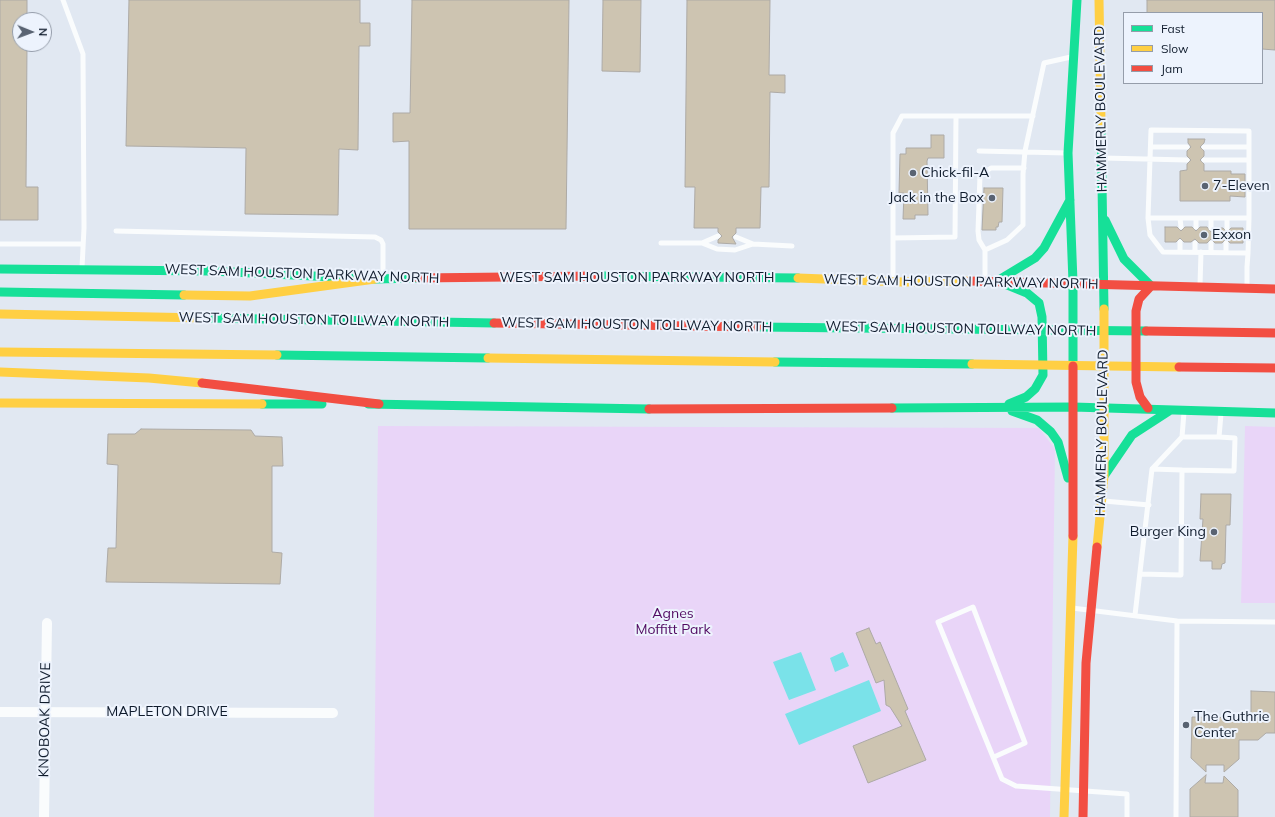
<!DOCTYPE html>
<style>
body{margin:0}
#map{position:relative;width:1275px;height:817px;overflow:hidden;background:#e1e8f2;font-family:Mulish,sans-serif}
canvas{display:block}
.legend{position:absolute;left:1123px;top:12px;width:140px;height:72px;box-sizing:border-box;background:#edf3fd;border:1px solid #959daa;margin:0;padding:5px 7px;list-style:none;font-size:12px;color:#101c2d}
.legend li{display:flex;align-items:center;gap:8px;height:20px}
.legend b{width:20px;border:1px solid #959daa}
.north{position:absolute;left:12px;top:12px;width:40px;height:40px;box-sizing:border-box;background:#edf3fd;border:1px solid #959daa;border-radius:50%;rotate:91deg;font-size:11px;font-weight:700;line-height:16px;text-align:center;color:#101c2d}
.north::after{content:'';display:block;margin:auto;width:14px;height:18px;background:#596372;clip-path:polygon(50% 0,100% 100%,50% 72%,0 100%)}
</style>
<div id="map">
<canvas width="1275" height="817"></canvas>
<ul class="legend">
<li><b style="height:5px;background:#16e098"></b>Fast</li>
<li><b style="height:5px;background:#ffcf43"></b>Slow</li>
<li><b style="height:5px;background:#f24e42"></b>Jam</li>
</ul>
<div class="north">N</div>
</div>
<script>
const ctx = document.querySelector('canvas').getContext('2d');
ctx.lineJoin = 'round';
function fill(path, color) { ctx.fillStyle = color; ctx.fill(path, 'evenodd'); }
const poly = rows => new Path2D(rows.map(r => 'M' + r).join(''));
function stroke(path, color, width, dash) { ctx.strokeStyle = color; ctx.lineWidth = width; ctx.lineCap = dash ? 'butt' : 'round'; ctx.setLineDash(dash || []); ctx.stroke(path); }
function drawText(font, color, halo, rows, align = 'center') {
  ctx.font = font + ' Mulish,sans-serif'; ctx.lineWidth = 4; ctx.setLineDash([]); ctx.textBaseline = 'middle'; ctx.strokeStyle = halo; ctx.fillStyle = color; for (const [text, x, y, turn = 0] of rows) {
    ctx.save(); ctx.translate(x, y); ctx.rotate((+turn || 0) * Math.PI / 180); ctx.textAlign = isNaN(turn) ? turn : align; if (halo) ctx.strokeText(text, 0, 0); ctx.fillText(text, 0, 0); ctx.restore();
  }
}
fill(poly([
 [378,426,1039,428,1055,449,1050,817,374,817],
 [1245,426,1275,427,1275,603,1241,603]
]), '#e9d5f8');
fill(poly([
 [801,652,816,690,789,700,773,662],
 [843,652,849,666,835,672,830,658],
 [869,680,881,711,799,745,785,714]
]), '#7ae2e9');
const building = poly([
 [0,0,27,0,27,20,20,20,20,44,27,44,26,187,38,187,38,220,0,220,0,0],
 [129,0,360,0,360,23,370,23,370,46,359,46,358,150,339,149,338,215,245,214,246,148,126,146,129,0],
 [412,0,569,0,566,229,409,229,409,141,393,142,393,113,410,113,412,0],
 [603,0,641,0,640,72,602,71,603,0],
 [687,0,770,0,769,75,785,75,785,93,770,92,769,187,761,187,760,228,736,228,736,233,732,237,736,244,718,243,718,240,722,236,718,232,718,228,694,228,695,187,685,187,687,0],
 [1147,0,1275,0,1275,50,1262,49,1262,13,1147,13,1147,0],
 [931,135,944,135,944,158,928,158,927,161,928,215,915,215,915,219,903,219,904,193,899,193,900,154,906,154,906,148,931,148,931,135],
 [1188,139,1205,139,1204,143,1200,147,1204,151,1204,156,1200,160,1204,164,1204,171,1231,171,1231,174,1245,174,1245,197,1230,196,1230,201,1180,201,1180,171,1187,170,1187,164,1191,160,1187,156,1187,151,1191,147,1188,143,1188,139],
 [984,188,1003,188,1002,222,999,222,998,227,996,227,996,230,982,230,984,188],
 [1165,227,1177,227,1181,231,1185,227,1192,227,1196,231,1200,227,1207,227,1211,232,1214,230,1215,228,1223,228,1227,232,1231,228,1243,228,1243,243,1230,243,1226,239,1222,243,1215,243,1211,239,1207,243,1199,243,1195,239,1191,242,1184,242,1180,238,1176,242,1165,242,1165,227],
 [141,429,251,430,255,436,282,437,283,466,272,466,272,552,282,553,280,584,106,582,108,548,116,548,118,465,107,464,108,434,135,434,141,429],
 [1201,494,1231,494,1230,525,1226,525,1225,563,1222,564,1221,569,1212,569,1212,561,1200,561,1203,519,1200,519,1201,494],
 [869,628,876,644,880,642,908,709,905,711,926,760,868,783,853,746,902,726,890,707,886,705,884,680,876,683,856,633,869,628],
 [1251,691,1275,692,1275,733,1266,733,1258,740,1239,740,1239,759,1224,772,1224,765,1206,765,1206,772,1191,758,1192,717,1251,718,1251,691],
 [1206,775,1205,783,1223,783,1224,776,1238,790,1238,817,1190,817,1190,789,1206,775]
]);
fill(building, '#cdc4b1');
stroke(building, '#adaaa6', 1);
stroke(poly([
 [63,0,83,54,84,228,82,268],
 [1151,147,1187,147],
 [1204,147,1249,147],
 [979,151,1067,153],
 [1103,158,1187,160],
 [1204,160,1249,160],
 [1148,218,1249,218],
 [1180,218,1181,227],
 [1196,218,1196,227],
 [1211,218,1211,228],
 [1227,218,1227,228],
 [116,231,375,237,381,240,383,244,383,278],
 [736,237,753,244,792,246],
 [893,238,955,237,956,116],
 [661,243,702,243,718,236],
 [702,243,717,249,735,250,753,244],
 [0,244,83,244],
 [985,250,979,240,978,231,980,175,991,168,1024,168],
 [1180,252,1180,242],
 [1195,252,1195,243],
 [1211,252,1211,243],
 [1226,252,1226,243],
 [893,280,893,133,902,116,1033,116],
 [985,280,985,250,1007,240,1023,225,1023,174,1025,151,1044,63,1071,57],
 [1200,285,1201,252],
 [1247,288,1247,267,1248,253,1249,218,1249,131,1151,130,1148,218,1150,235,1163,252,1248,253],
 [1182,437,1184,412],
 [1152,469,1182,470],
 [1104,501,1149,505],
 [1140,574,1181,575,1182,470,1234,471,1235,438,1219,437],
 [1072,608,1177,621],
 [1135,615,1152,469,1182,437,1219,437,1221,414],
 [994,757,1025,743,973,607,938,622,1002,779,1016,786,1127,794,1127,817],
 [1176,817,1177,621,1275,622]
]), '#fafcfd', 5);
stroke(poly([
 [0,712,333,713],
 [44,817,47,623]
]), '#fafcfd', 10);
stroke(poly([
 [1101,122,1104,309],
 [1105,220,1124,259,1151,286],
 [0,269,211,271,375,279,418,278],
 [596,276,798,278],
 [997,281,1035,258,1044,248,1070,200],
 [1005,284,1027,293,1039,303,1042,317,1043,375,1035,389,1026,397,1009,404],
 [0,292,184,295],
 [205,318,494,323],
 [757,327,1146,331],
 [277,355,488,358],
 [775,362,972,364],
 [1073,366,1073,282,1068,153,1077,0],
 [262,404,322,404],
 [368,404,649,409],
 [892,408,1073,407,1275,413],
 [1012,411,1037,420,1051,432,1058,442,1068,478],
 [1104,476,1132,435,1169,411]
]), '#16e098', 9);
stroke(poly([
 [1099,0,1101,122],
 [798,278,903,282,970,281],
 [184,295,250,296,375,279],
 [0,314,205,318],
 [0,352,277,355],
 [488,358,775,362],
 [972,364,1179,367],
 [0,372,149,378,202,383],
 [0,403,262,404],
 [1097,547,1104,476,1104,309],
 [1064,817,1073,536]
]), '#ffcf43', 9);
stroke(poly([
 [418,278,596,276],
 [970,281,1275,289],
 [494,323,757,327],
 [1146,331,1275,333],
 [1179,367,1275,368],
 [202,383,379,404],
 [1148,408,1140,397,1136,382,1136,311,1139,299,1151,286],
 [649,409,892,408],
 [1073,536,1073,366],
 [1083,817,1086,663,1097,547]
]), '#f24e42', 9);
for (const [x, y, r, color] of [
 [913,173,4,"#596372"],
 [1205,186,4,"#596372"],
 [992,198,4,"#596372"],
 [1204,235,4,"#596372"],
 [1214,532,4,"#596372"],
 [1186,725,4,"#596372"]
]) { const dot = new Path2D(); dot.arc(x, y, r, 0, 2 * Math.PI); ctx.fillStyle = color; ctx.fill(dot); stroke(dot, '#edf3fd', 1.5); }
drawText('14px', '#101c2d', '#edf3fd', [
 ["HAMMERLY BOULEVARD",1101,109,-91],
 ["WEST SAM HOUSTON PARKWAY NORTH",302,274,2],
 ["WEST SAM HOUSTON PARKWAY NORTH",637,278],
 ["WEST SAM HOUSTON PARKWAY NORTH",961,282,1],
 ["WEST SAM HOUSTON TOLLWAY NORTH",314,320,1],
 ["WEST SAM HOUSTON TOLLWAY NORTH",637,325,1],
 ["WEST SAM HOUSTON TOLLWAY NORTH",961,329,1],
 ["HAMMERLY BOULEVARD",1102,433,-89],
 ["MAPLETON DRIVE",167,712],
 ["KNOBOAK DRIVE",45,720,-89]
]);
drawText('14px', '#101c2d', '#edf3fd', [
 ["Chick-fil-A",921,173],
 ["7-Eleven",1213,186],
 ["Jack in the Box",984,198,"right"],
 ["Exxon",1212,235],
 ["Burger King",1206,532,"right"],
 ["The Guthrie",1194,717],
 ["Center",1194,733]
], 'left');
drawText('14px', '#520b63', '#edf3fd', [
 ["Agnes",673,614],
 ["Moffitt Park",673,630]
]);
</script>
